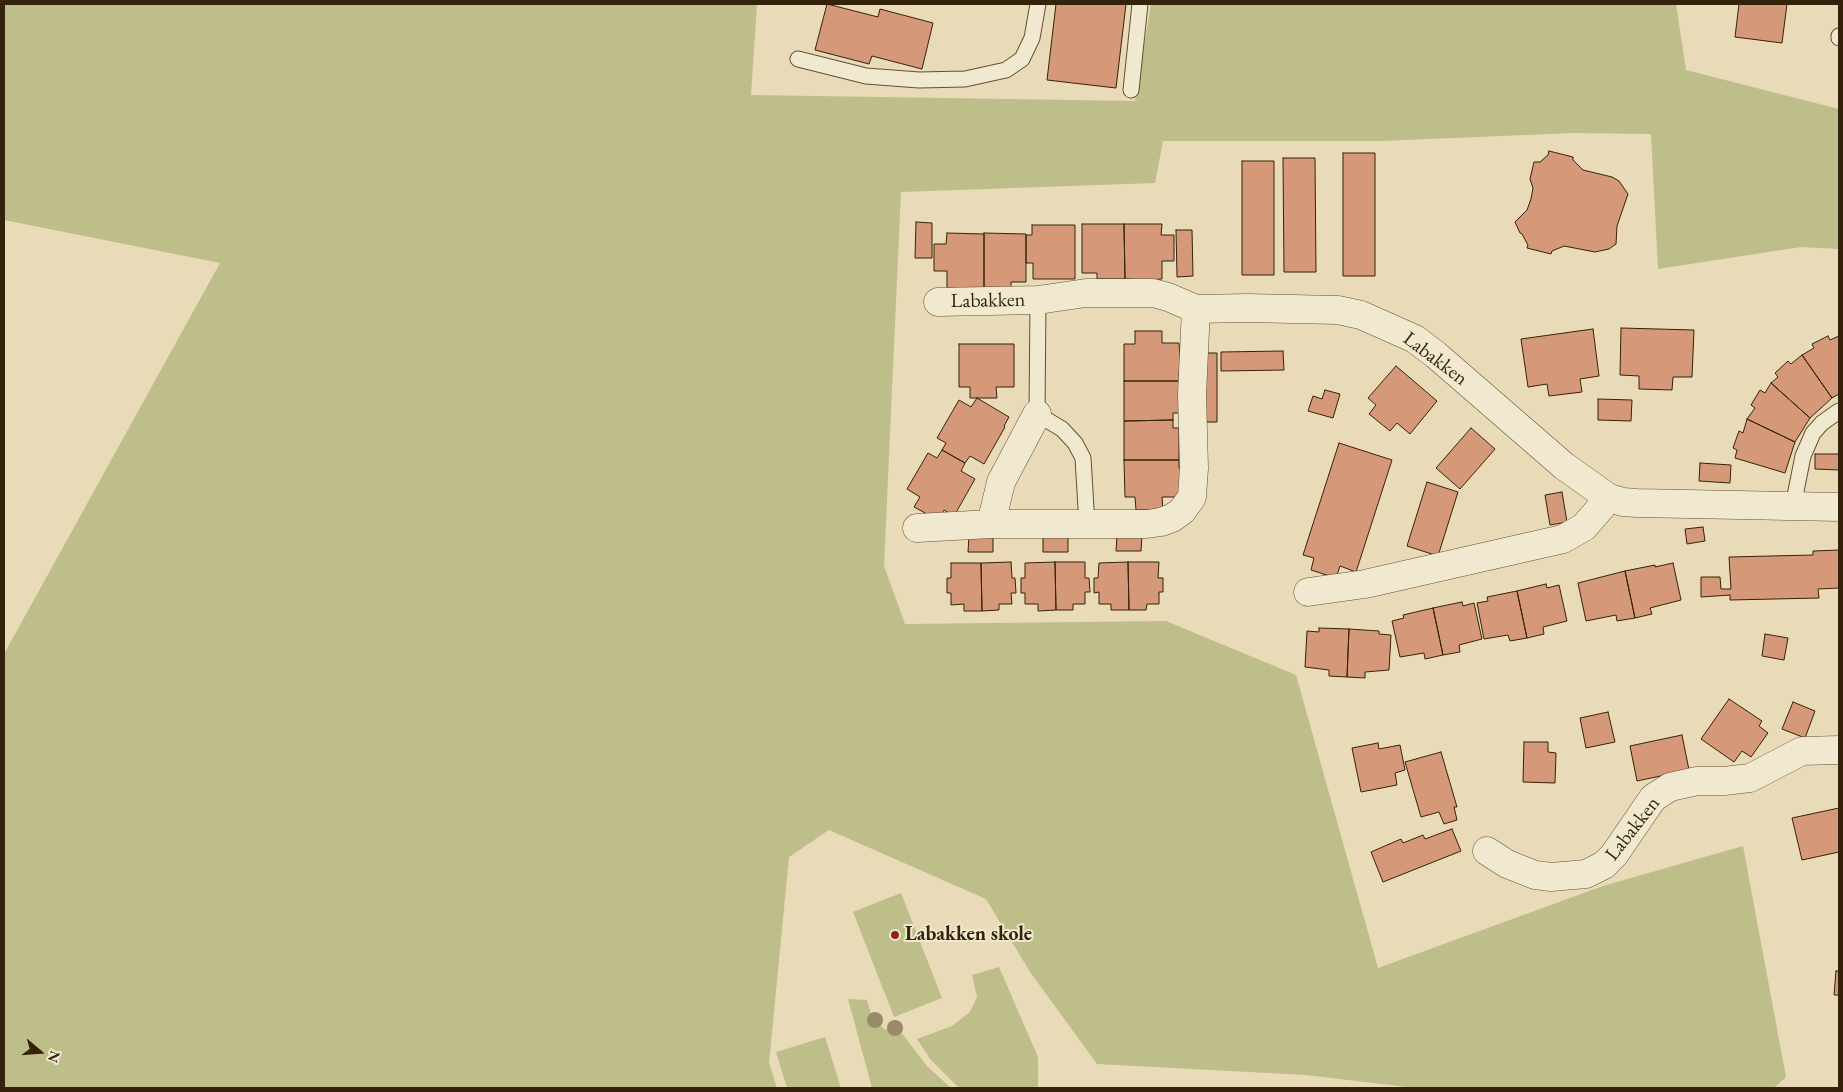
<!DOCTYPE html>
<style>
body{margin:0}
#map{position:relative;width:1843px;height:1092px;overflow:hidden;background:#e9dbb7;font-family:"EB Garamond",serif}
canvas{display:block}
.frame{position:absolute;inset:0;border:5px solid #35220a;pointer-events:none}
.north{position:absolute;left:15px;top:1027px;width:50px;height:50px;-webkit-text-stroke:4px #f1e8d0;paint-order:stroke;rotate:108deg;font-size:14px;font-weight:700;line-height:20px;text-align:center;color:#35220a}
.north::after{content:'';display:block;margin:auto;width:18px;height:22px;background:#35220a;clip-path:polygon(50% 0,100% 100%,50% 72%,0 100%)}
</style>
<div id="map">
<canvas width="1843" height="1092"></canvas>
<div class="frame"></div>
<div class="north">N</div>
</div>
<script>
const ctx = document.querySelector('canvas').getContext('2d');
ctx.lineJoin = 'round';
function fill(path, color) { ctx.fillStyle = color; ctx.fill(path, 'evenodd'); }
const poly = rows => new Path2D(rows.map(r => 'M' + r).join(''));
function stroke(path, color, width, dash) { ctx.strokeStyle = color; ctx.lineWidth = width; ctx.lineCap = dash ? 'butt' : 'round'; ctx.setLineDash(dash || []); ctx.stroke(path); }
function drawText(font, color, halo, rows, align = 'center') {
  ctx.font = font + ' "EB Garamond",serif'; ctx.lineWidth = 4; ctx.setLineDash([]); ctx.textBaseline = 'middle'; ctx.strokeStyle = halo; ctx.fillStyle = color; for (const [text, x, y, turn = 0] of rows) {
    ctx.save(); ctx.translate(x, y); ctx.rotate((+turn || 0) * Math.PI / 180); ctx.textAlign = isNaN(turn) ? turn : align; if (halo) ctx.strokeText(text, 0, 0); ctx.fillText(text, 0, 0); ctx.restore();
  }
}
fill(poly([
 [4,4,757,4,751,95,1135,101,1151,4,1676,4,1686,70,1839,109,1839,249,1801,247,1658,269,1651,134,1573,133,1382,141,1163,141,1155,183,901,192,884,566,905,624,1166,621,1296,675,1378,968,1603,886,1743,846,1786,1077,1774,1088,1415,1088,1306,1075,1097,1064,1030,972,986,899,829,830,789,857,769,1063,777,1088,4,1088,4,654,220,263,4,220],
 [901,893,942,998,894,1017,853,912],
 [999,967,1038,1057,1038,1088,959,1088,930,1059,917,1039,952,1026,970,1012,977,997,972,975],
 [848,999,867,1000,872,1018,884,1029,900,1031,927,1066,951,1088,872,1088],
 [825,1037,841,1088,787,1088,776,1052]
]), '#bdbe89');
const building = poly([
 [827,4,878,17,880,9,933,23,922,69,872,56,869,64,815,50,827,4],
 [1056,4,1126,4,1116,88,1047,80,1056,4],
 [1739,4,1787,4,1782,43,1735,37,1739,4],
 [1549,151,1573,157,1573,160,1583,170,1612,177,1619,181,1628,194,1617,226,1616,244,1609,249,1595,252,1564,246,1552,251,1551,254,1527,248,1528,245,1522,234,1520,233,1515,222,1527,210,1531,199,1533,188,1530,179,1534,162,1540,162,1548,155,1549,151],
 [1343,153,1375,153,1375,276,1343,276,1343,153],
 [1283,158,1315,158,1316,272,1284,272,1283,158],
 [1242,161,1274,161,1274,275,1242,275,1242,161],
 [916,222,932,223,932,258,915,258,916,222],
 [1082,224,1124,224,1125,279,1097,279,1097,273,1082,273,1082,224],
 [1124,224,1162,224,1161,235,1174,235,1174,261,1162,261,1162,279,1149,280,1125,279,1124,224],
 [1032,225,1075,225,1075,279,1033,279,1033,263,1026,263,1026,235,1032,235,1032,225],
 [1176,230,1192,230,1193,276,1177,277,1176,230],
 [947,233,984,234,984,288,947,288,947,271,934,271,934,244,946,244,947,233],
 [984,233,1026,234,1026,282,1011,282,1011,289,984,288,984,233],
 [1621,328,1694,330,1692,377,1673,377,1672,390,1639,389,1639,376,1620,375,1621,328],
 [1593,329,1599,376,1580,379,1582,392,1549,396,1547,384,1528,387,1521,339,1593,329],
 [1135,331,1162,331,1162,343,1179,343,1181,372,1179,372,1179,381,1124,381,1124,344,1135,344,1135,331],
 [1828,336,1830,340,1839,336,1839,394,1832,398,1802,355,1814,348,1812,344,1828,336],
 [959,344,1014,344,1014,387,996,387,997,398,970,398,970,387,959,387,959,344],
 [1283,351,1284,370,1221,371,1221,352,1283,351],
 [1201,353,1217,353,1217,422,1201,422,1201,353],
 [1802,355,1832,398,1810,418,1771,383,1778,377,1775,373,1788,361,1791,364,1802,355],
 [1396,366,1437,401,1410,434,1397,423,1390,431,1369,414,1376,405,1368,398,1396,366],
 [1124,381,1179,381,1180,413,1173,413,1173,420,1124,421,1124,381],
 [1771,383,1810,418,1795,442,1747,419,1755,408,1751,405,1760,390,1765,393,1771,383],
 [1325,390,1340,394,1333,418,1308,411,1313,396,1322,399,1325,390],
 [977,398,1009,417,1004,426,1005,427,984,464,970,456,965,463,942,450,946,443,937,438,959,400,971,407,977,398],
 [1598,399,1632,400,1631,421,1598,420,1598,399],
 [1747,419,1795,442,1785,473,1735,458,1737,450,1733,448,1739,431,1743,433,1747,419],
 [1173,420,1173,428,1179,428,1179,460,1124,460,1124,421,1173,420],
 [1471,428,1495,449,1460,489,1436,468,1471,428],
 [1339,443,1392,460,1356,572,1340,566,1336,578,1311,570,1314,558,1303,555,1339,443],
 [942,450,965,463,961,471,975,479,954,516,944,510,938,520,914,507,920,497,907,489,928,453,937,458,942,450],
 [1815,454,1839,454,1839,470,1815,469,1815,454],
 [1124,460,1179,460,1179,468,1182,468,1179,497,1162,497,1163,510,1136,510,1135,497,1125,497,1124,460],
 [1700,463,1731,465,1730,483,1699,481,1700,463],
 [1427,482,1458,492,1438,556,1407,546,1427,482],
 [1562,492,1567,522,1550,525,1545,495,1562,492],
 [1703,527,1705,541,1687,544,1685,529,1703,527],
 [1043,535,1068,535,1068,552,1043,552,1043,535],
 [1117,535,1142,535,1141,551,1116,551,1117,535],
 [969,536,993,536,993,552,968,552,969,536],
 [1839,550,1839,588,1818,589,1819,598,1730,600,1730,595,1701,597,1701,577,1720,577,1721,589,1731,589,1729,557,1813,555,1813,551,1839,550],
 [1011,562,1012,578,1015,578,1016,593,1011,593,1012,604,999,604,999,610,982,611,981,563,1011,562],
 [1055,562,1056,610,1038,611,1038,604,1025,604,1025,593,1021,593,1021,578,1025,578,1025,563,1055,562],
 [1055,562,1085,562,1085,578,1089,578,1090,592,1085,592,1085,604,1073,604,1073,610,1056,610,1055,562],
 [1128,562,1129,610,1111,610,1111,604,1099,604,1099,592,1094,593,1094,578,1098,578,1099,563,1128,562],
 [1128,562,1159,562,1158,578,1163,578,1163,592,1159,592,1159,604,1147,604,1146,610,1129,610,1128,562],
 [951,563,981,563,982,611,964,611,964,604,951,605,951,593,947,593,947,578,951,578,951,563],
 [1673,563,1681,600,1650,608,1652,614,1635,618,1625,571,1655,565,1655,567,1673,563],
 [1625,571,1635,618,1617,621,1616,615,1586,621,1578,583,1625,571],
 [1546,584,1547,588,1559,585,1567,621,1543,627,1544,634,1527,638,1517,591,1546,584],
 [1517,591,1527,638,1510,641,1508,635,1484,639,1477,603,1488,601,1487,597,1517,591],
 [1462,602,1463,606,1474,603,1482,639,1459,645,1460,652,1443,655,1433,608,1462,602],
 [1433,608,1443,655,1425,659,1424,653,1400,657,1392,621,1404,618,1403,615,1433,608],
 [1319,628,1349,629,1347,677,1329,676,1329,670,1305,667,1307,631,1319,632,1319,628],
 [1349,629,1379,631,1379,634,1391,635,1389,670,1365,672,1365,678,1347,677,1349,629],
 [1765,634,1788,638,1784,660,1762,656,1765,634],
 [1729,699,1762,721,1759,726,1768,733,1751,757,1742,751,1734,762,1701,739,1729,699],
 [1793,702,1815,711,1805,738,1782,729,1793,702],
 [1608,712,1615,742,1586,748,1580,718,1608,712],
 [1682,735,1689,770,1637,781,1630,746,1682,735],
 [1524,742,1548,742,1548,752,1556,753,1555,783,1523,782,1524,742],
 [1378,743,1379,749,1400,745,1405,770,1395,773,1397,785,1361,792,1352,748,1378,743],
 [1441,752,1457,807,1454,807,1457,820,1444,824,1439,812,1421,817,1405,762,1441,752],
 [1839,808,1839,852,1802,860,1792,818,1839,808],
 [1452,829,1461,851,1383,882,1371,852,1401,839,1403,843,1423,835,1425,839,1452,829],
 [1836,971,1839,971,1839,995,1834,995,1836,971]
]);
fill(building, '#d59878');
stroke(building, '#35220a', 1);
const service = poly([
 [1839,38,1839,36],
 [798,59,866,76,919,80,965,79,1006,70,1022,59,1032,38,1038,4],
 [1131,90,1140,4],
 [1038,300,1037,414,1062,429,1075,443,1083,458,1087,525],
 [1793,506,1803,456,1813,433,1822,423,1839,411]
]);
const minor = poly([
 [938,302,1038,300,1086,293,1153,293,1168,297,1196,309,1247,308,1338,310,1361,315,1415,339,1436,355,1564,466,1609,498,1623,502,1637,503,1839,507],
 [991,524,1001,482,1037,414],
 [917,528,991,524,1147,524,1161,522,1172,518,1182,511,1192,497,1194,468,1192,394,1196,309],
 [1308,592,1365,584,1563,539,1584,527,1609,498],
 [1487,851,1507,864,1535,875,1551,877,1586,874,1604,865,1614,855,1653,798,1670,787,1697,781,1724,781,1750,778,1802,751,1839,750]
]);
stroke(service, '#625035', 17);
stroke(minor, '#625035', 29);
stroke(service, '#f1e8d0', 15);
stroke(minor, '#f1e8d0', 28);
ctx.fillStyle = '#998b69';
for (const [x, y] of [
 [875,1020],
 [895,1028]
]) { ctx.beginPath(); ctx.arc(x, y, 8, 0, 2 * Math.PI); ctx.fill(); }
for (const [x, y, r, color] of [
 [895,935,5,"#8f2418"]
]) { const dot = new Path2D(); dot.arc(x, y, r, 0, 2 * Math.PI); ctx.fillStyle = color; ctx.fill(dot); stroke(dot, '#f1e8d0', 2); }
drawText('20px', '#35220a', '#f1e8d0', [
 ["Labakken",988,301,-1],
 ["Labakken",1435,359,37],
 ["Labakken",1633,829,-52]
]);
drawText('bold 20px', '#35220a', '#f1e8d0', [
 ["Labakken skole",905,935]
], 'left');
</script>
